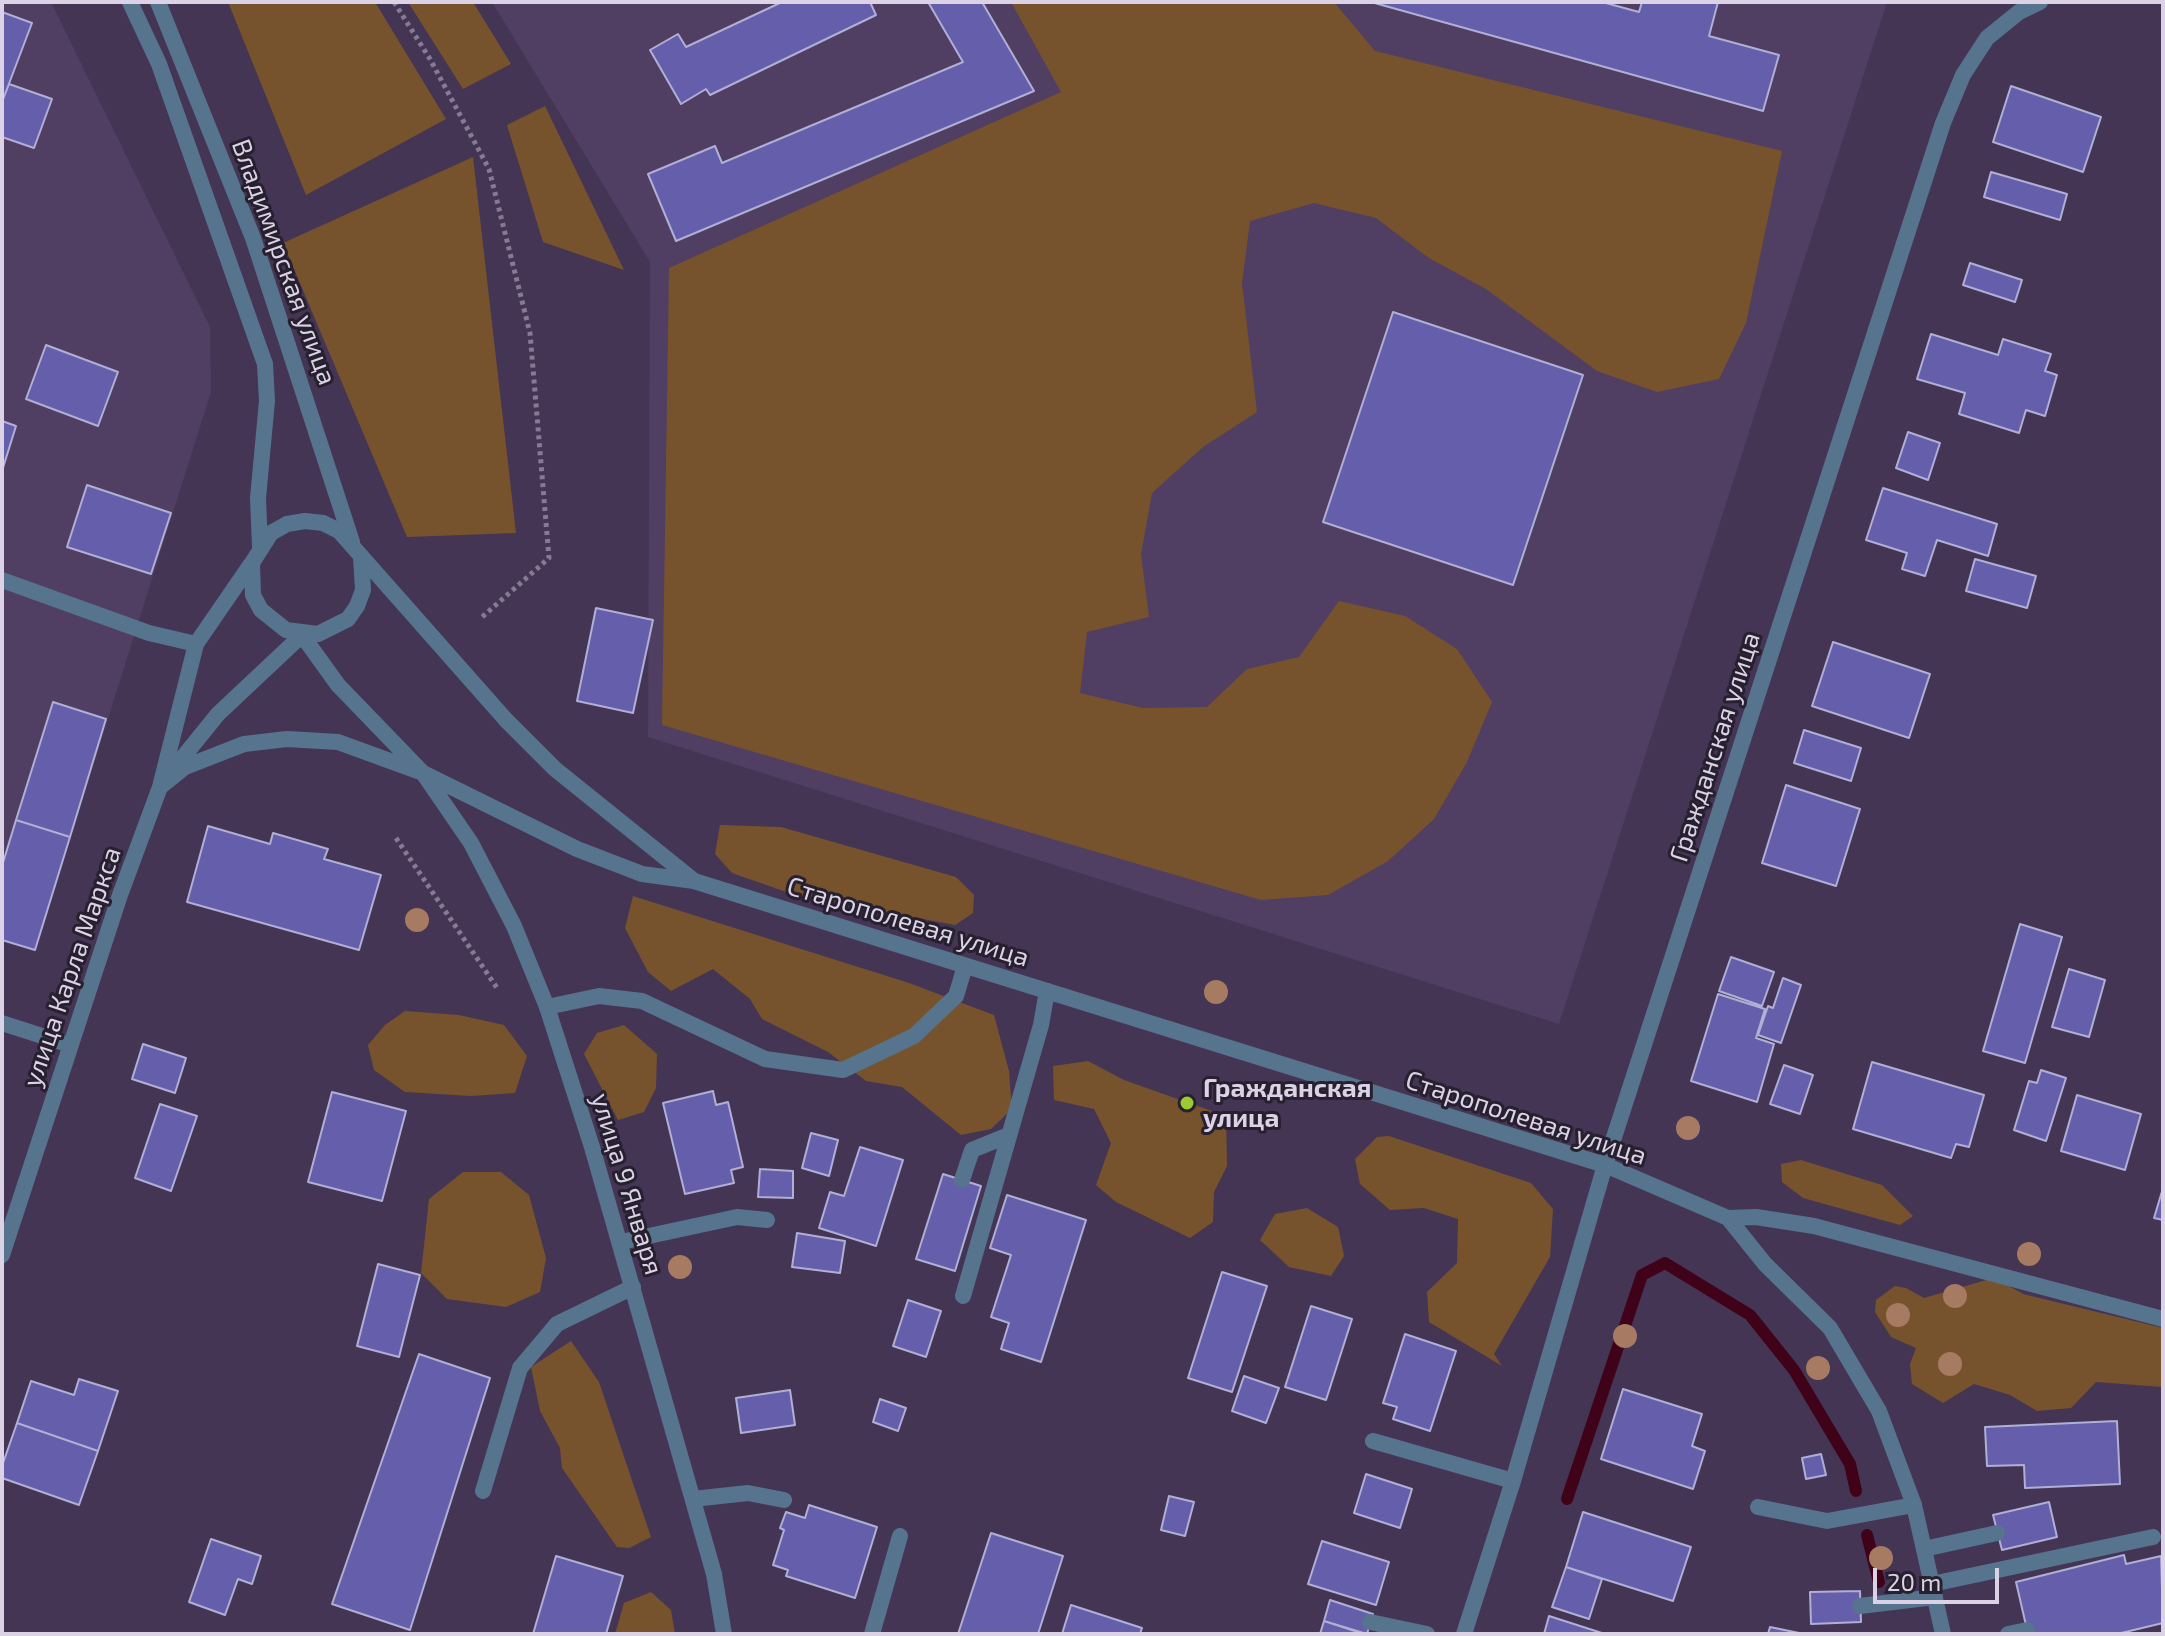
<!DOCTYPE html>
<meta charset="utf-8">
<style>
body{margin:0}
#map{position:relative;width:2165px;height:1636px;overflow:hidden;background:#443554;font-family:"Exo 2",sans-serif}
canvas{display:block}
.frame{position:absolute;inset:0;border:4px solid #dbd2e6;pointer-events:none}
.scale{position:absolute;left:1873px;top:1568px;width:126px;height:36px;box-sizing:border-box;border:4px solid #dbd2e6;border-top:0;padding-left:10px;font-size:24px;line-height:28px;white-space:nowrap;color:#dbd2e6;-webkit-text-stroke:6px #27202f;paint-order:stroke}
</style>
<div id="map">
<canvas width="2165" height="1636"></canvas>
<div class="frame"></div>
<div class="scale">20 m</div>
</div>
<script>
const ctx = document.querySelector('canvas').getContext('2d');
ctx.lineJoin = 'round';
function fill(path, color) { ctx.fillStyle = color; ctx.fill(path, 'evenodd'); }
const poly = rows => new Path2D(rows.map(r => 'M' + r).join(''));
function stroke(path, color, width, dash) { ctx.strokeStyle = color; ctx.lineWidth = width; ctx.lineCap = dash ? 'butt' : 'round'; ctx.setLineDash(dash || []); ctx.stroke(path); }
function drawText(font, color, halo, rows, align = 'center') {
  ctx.font = font + ' "Exo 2",sans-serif'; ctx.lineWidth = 6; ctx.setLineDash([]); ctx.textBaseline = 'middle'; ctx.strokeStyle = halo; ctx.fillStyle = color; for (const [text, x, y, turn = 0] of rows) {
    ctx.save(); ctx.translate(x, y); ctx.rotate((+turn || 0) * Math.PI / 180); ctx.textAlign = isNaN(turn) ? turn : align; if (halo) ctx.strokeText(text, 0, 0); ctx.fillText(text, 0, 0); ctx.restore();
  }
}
fill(poly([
 [2,2,51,2,210,327,211,392,35,950,2,939],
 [492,2,1887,2,1559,1024,648,737,650,262]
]), '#503e63');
fill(poly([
 [228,2,375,2,446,119,306,195],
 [408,2,473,2,511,64,463,89],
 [1011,2,1334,2,1375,51,1782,151,1746,323,1719,379,1657,392,1597,371,1486,289,1429,258,1376,218,1314,203,1250,221,1242,283,1257,412,1203,447,1152,493,1141,554,1149,617,1087,632,1080,693,1143,708,1207,707,1247,669,1299,657,1339,601,1405,616,1457,649,1492,702,1467,762,1434,819,1388,861,1328,895,1261,900,662,725,669,268,1061,92],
 [545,106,624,270,543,242,507,125],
 [473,157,516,533,407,537,283,243],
 [720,825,781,827,956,877,974,895,973,913,955,925,792,894,732,873,715,854],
 [633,896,909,983,994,1015,1009,1071,1012,1109,991,1129,961,1135,902,1087,866,1081,828,1052,762,1019,750,999,713,969,671,991,648,972,625,928],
 [405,1011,459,1015,504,1025,527,1056,515,1093,471,1096,405,1092,374,1070,368,1045,385,1025],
 [624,1025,657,1054,656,1088,644,1112,618,1120,584,1054,597,1033],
 [1088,1061,1124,1080,1226,1116,1227,1166,1214,1192,1213,1222,1190,1238,1116,1202,1096,1185,1111,1143,1094,1109,1054,1100,1053,1066],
 [1389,1136,1531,1183,1553,1209,1550,1257,1494,1354,1502,1366,1429,1322,1427,1292,1457,1263,1458,1219,1424,1208,1390,1210,1360,1184,1355,1159,1377,1137],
 [1801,1160,1882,1185,1913,1216,1900,1225,1803,1198,1782,1182,1781,1164],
 [463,1172,501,1172,529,1195,546,1258,540,1292,506,1307,447,1299,421,1273,429,1199],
 [1307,1208,1338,1227,1344,1256,1331,1276,1289,1267,1260,1240,1275,1214],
 [1990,1275,2023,1294,2163,1328,2163,1387,2096,1382,2071,1408,2037,1411,2010,1395,1974,1384,1943,1403,1912,1384,1910,1364,1916,1348,1891,1337,1875,1312,1876,1300,1895,1286,1906,1288,1924,1298,1990,1279],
 [571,1341,599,1382,651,1537,629,1548,617,1547,562,1468,560,1448,540,1411,531,1367],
 [651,1592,671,1610,675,1634,615,1634,624,1603]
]), '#77532d');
stroke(poly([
 [1567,1499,1642,1275,1665,1263,1750,1315,1794,1370,1850,1464,1856,1491],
 [1867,1535,1879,1582]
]), '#400219', 12);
const building = poly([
 [782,2,870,2,876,15,710,95,706,89,681,104,650,50,678,34,686,47,782,2],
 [928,2,982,2,1034,91,676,241,648,174,715,146,722,163,963,62,928,2],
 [1371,2,1602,2,1639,12,1642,2,1718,2,1709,36,1779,55,1763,111,1371,2],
 [2,12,32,23,2,102,2,12],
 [9,84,52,99,34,148,2,137,2,102,9,84],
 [2011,86,2101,117,2083,172,1993,142,2011,86],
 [1991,172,2067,194,2060,220,1984,197,1991,172],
 [1970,263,2022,280,2015,302,1963,285,1970,263],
 [1393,312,1583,375,1513,585,1323,522,1393,312],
 [1931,334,1998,355,2003,339,2051,354,2045,371,2057,375,2045,416,2026,410,2019,433,1959,414,1965,393,1917,379,1931,334],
 [46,345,118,372,98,426,26,399,46,345],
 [2,421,16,426,2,471,2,421],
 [1908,432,1940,443,1928,480,1896,468,1908,432],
 [87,485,171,513,151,574,67,547,87,485],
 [1883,488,1997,524,1988,556,1937,540,1925,576,1902,569,1907,553,1866,540,1883,488],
 [1975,559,2036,576,2027,608,1966,591,1975,559],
 [596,608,653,620,633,713,577,701,596,608],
 [1833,642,1930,674,1909,738,1812,706,1833,642],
 [53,702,106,719,70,837,16,820,53,702],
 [1804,730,1861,748,1851,781,1794,763,1804,730],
 [1786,785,1860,809,1836,886,1762,863,1786,785],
 [16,820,70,837,35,950,2,940,2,866,16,820],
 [208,826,270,844,273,833,328,849,324,859,381,875,359,950,187,902,208,826],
 [2020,924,2062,937,2025,1063,1983,1051,2020,924],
 [1731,957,1774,972,1762,1006,1719,991,1731,957],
 [2069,969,2105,980,2089,1037,2052,1027,2069,969],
 [1783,978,1801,985,1781,1043,1758,1035,1768,1006,1773,1008,1783,978],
 [1718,994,1765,1009,1756,1038,1774,1044,1757,1102,1691,1081,1718,994],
 [143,1044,186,1058,175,1093,132,1079,143,1044],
 [1872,1062,1984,1095,1969,1147,1956,1144,1951,1158,1853,1129,1872,1062],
 [1784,1065,1813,1075,1800,1114,1770,1104,1784,1065],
 [2041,1070,2066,1078,2046,1141,2014,1130,2029,1081,2037,1083,2041,1070],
 [713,1091,716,1105,728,1102,743,1167,731,1170,734,1183,685,1194,663,1103,713,1091],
 [332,1092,406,1111,382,1201,308,1182,332,1092],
 [2077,1095,2141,1114,2125,1170,2061,1151,2077,1095],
 [160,1104,197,1116,171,1191,135,1178,160,1104],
 [811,1133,838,1140,829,1176,802,1168,811,1133],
 [860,1147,903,1160,876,1246,819,1228,830,1192,844,1196,860,1147],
 [760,1169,793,1171,793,1198,758,1197,760,1169],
 [943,1174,981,1186,955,1271,916,1259,943,1174],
 [2163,1188,2163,1220,2154,1218,2163,1188],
 [1007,1195,1086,1220,1041,1362,1001,1349,1009,1323,991,1317,1011,1255,990,1248,1007,1195],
 [797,1233,845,1241,840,1273,792,1267,797,1233],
 [378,1264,420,1275,399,1357,357,1346,378,1264],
 [1222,1272,1267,1286,1232,1392,1188,1378,1222,1272],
 [908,1300,941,1311,926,1357,893,1346,908,1300],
 [1311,1306,1352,1319,1326,1400,1285,1387,1311,1306],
 [1405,1334,1456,1351,1430,1431,1393,1419,1397,1407,1383,1403,1405,1334],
 [419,1354,490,1378,410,1630,332,1604,419,1354],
 [1244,1376,1279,1388,1266,1423,1232,1411,1244,1376],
 [79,1379,118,1391,98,1451,17,1423,31,1381,74,1395,79,1379],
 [1623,1389,1702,1414,1692,1446,1705,1451,1693,1489,1601,1459,1623,1389],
 [790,1390,795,1425,741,1433,736,1398,790,1390],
 [880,1399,906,1408,898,1431,873,1422,880,1399],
 [2117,1421,2120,1484,2025,1488,2024,1465,1987,1466,1985,1427,2117,1421],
 [17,1423,98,1451,79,1505,2,1478,2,1466,17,1423],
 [1821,1454,1826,1475,1806,1479,1802,1458,1821,1454],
 [1366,1474,1412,1489,1400,1528,1354,1513,1366,1474],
 [1169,1496,1194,1502,1185,1536,1161,1530,1169,1496],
 [2049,1502,2057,1537,2002,1550,1993,1515,2049,1502],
 [809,1505,877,1527,855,1598,786,1576,788,1570,773,1565,784,1530,780,1528,786,1512,805,1518,809,1505],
 [1583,1512,1691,1547,1673,1601,1566,1567,1583,1512],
 [991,1533,1063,1556,1038,1634,958,1634,991,1533],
 [211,1539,261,1556,252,1584,238,1579,225,1615,189,1602,211,1539],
 [1322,1541,1389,1562,1376,1605,1308,1584,1322,1541],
 [2124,1555,2126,1564,2161,1556,2163,1623,2117,1634,2028,1634,2016,1582,2124,1555],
 [556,1556,623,1576,606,1634,533,1634,556,1556],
 [1566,1567,1602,1579,1589,1619,1552,1607,1566,1567],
 [1860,1591,1861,1622,1811,1624,1810,1592,1860,1591],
 [1330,1600,1373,1614,1367,1634,1324,1621,1330,1600],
 [1071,1605,1142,1628,1140,1634,1062,1634,1071,1605],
 [1549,1616,1605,1634,1544,1634,1549,1616],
 [1324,1621,1364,1634,1320,1634,1324,1621],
 [1770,1627,1804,1634,1768,1634,1770,1627]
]);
fill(building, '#655eaa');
stroke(building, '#b0afd6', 2);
stroke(poly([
 [394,2,430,59,489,169,530,333,549,558,481,618],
 [396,838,497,988]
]), '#867a94', 5, [4, 4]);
stroke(poly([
 [2,580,149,633,196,644],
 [547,1007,599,996,642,1001,765,1059,843,1070,914,1036,956,996,965,966],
 [962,1180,972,1150,1009,1135],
 [621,1242,737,1217,767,1220],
 [963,1296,1041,1025,1047,991],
 [1373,1441,1513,1481],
 [483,1491,520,1368,557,1324,633,1287],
 [693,1499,748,1493,784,1500],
 [1758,1507,1827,1521,1914,1505],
 [1924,1549,1997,1533],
 [1932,1584,2153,1537],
 [1860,1606,1935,1597],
 [1370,1622,1427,1634],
 [872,1634,900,1536],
 [2008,1634,2027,1630]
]), '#57748e', 16);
stroke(poly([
 [2,1023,70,1045],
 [1728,1218,1756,1217,1814,1226,2163,1319],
 [1464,1634,1513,1481,1605,1165]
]), '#57748e', 16);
stroke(poly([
 [130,2,159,64,265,364,267,401,258,498,260,547],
 [158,2,253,238,352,542],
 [361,557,363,590,357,606,348,619,318,634,286,630,261,610,253,595,252,563,271,533,287,524,305,521,323,523,339,531,506,720,555,769,693,880],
 [302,635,338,685,423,773,577,849,642,874,694,881,1605,1165,1728,1218,1765,1264,1830,1328,1879,1411,1914,1505,1943,1634],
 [171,772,218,714,302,635],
 [160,787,185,767,244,744,287,739,338,742,423,773,471,843,514,926,547,1007,592,1147,714,1574,724,1634],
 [1605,1165,1943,123,1963,75,1987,38,2019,12,2040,2],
 [2,1255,120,895,160,787,196,644,251,564]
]), '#57748e', 16);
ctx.fillStyle = '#a67b62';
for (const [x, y] of [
 [417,920],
 [1216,992],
 [1688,1128],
 [2029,1254],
 [680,1267],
 [1955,1296],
 [1898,1315],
 [1625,1336],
 [1950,1364],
 [1818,1368],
 [1881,1558]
]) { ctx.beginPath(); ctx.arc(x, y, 12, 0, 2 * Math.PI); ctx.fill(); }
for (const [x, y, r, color] of [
 [1187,1103,8,"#9cca32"]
]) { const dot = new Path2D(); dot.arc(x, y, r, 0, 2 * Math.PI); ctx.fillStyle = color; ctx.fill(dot); stroke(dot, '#27202f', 3); }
drawText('26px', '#dbd2e6', '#27202f', [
 ["Владимирская улица",284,262,70],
 ["Гражданская улица",1715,747,-72],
 ["Старополевая улица",908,922,17],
 ["улица Карла Маркса",72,967,-71],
 ["Старополевая улица",1526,1118,18],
 ["улица 9 Января",627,1184,73]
]);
drawText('bold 26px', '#dbd2e6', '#27202f', [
 ["Гражданская",1203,1088],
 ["улица",1203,1118]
], 'left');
</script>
